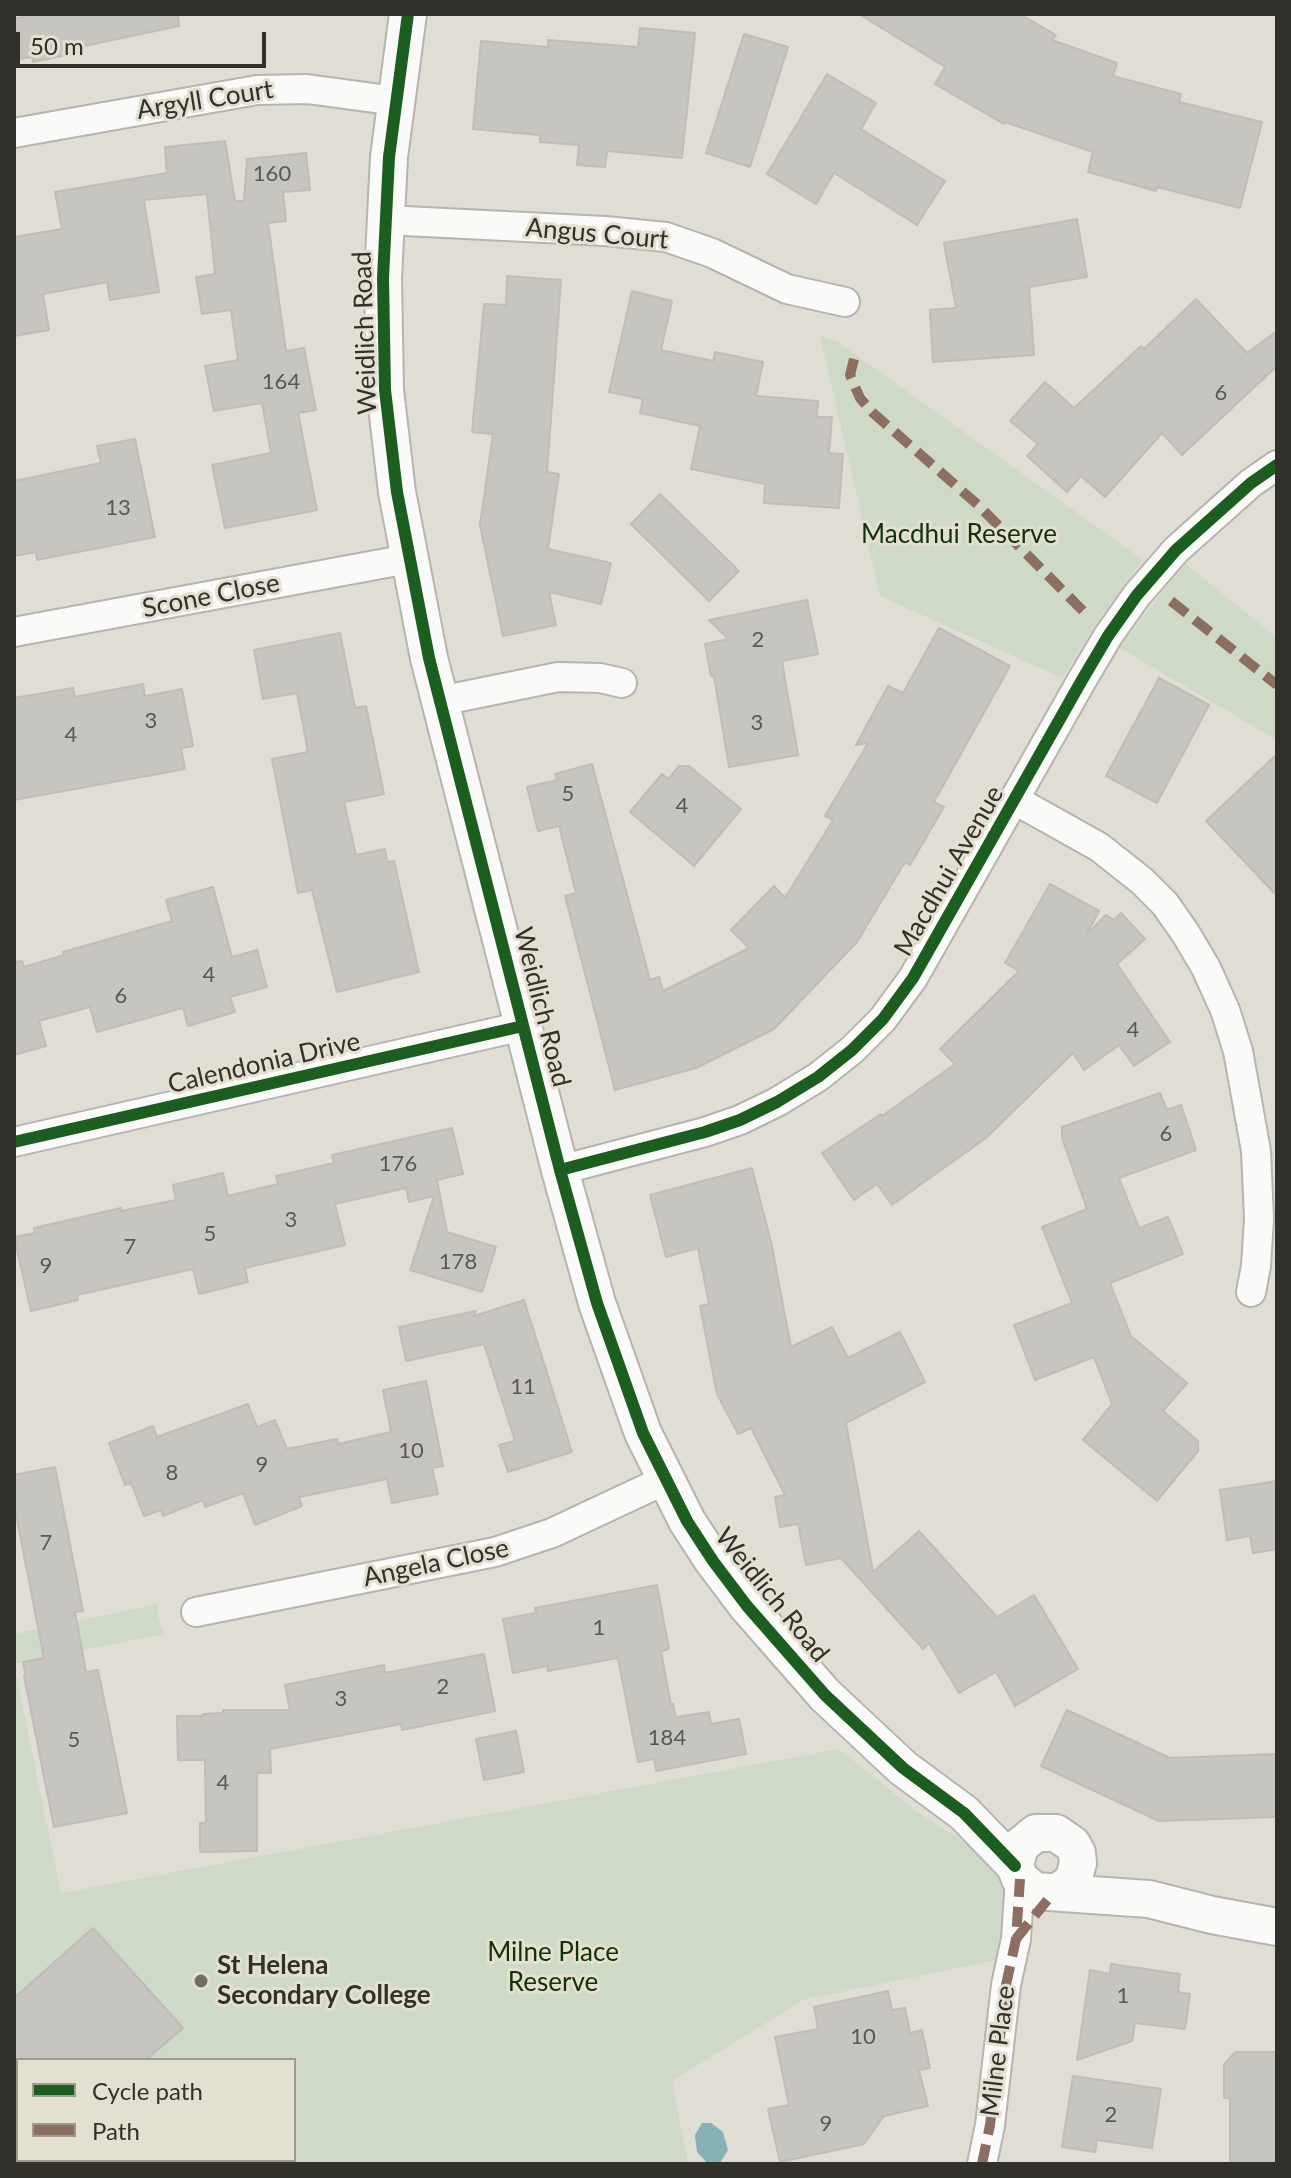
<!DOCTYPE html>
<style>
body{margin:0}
#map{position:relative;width:1291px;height:2178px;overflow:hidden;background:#e0ddd5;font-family:Lato,sans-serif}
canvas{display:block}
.frame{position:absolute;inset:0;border:16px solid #32302a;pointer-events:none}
.legend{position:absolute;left:16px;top:2058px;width:280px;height:104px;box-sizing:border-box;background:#e4e0d1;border:2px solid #9d9a8e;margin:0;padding:10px 14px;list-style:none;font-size:24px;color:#32302a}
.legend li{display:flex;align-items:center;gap:16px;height:40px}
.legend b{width:40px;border:2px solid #9d9a8e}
.scale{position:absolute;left:16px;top:32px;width:250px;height:36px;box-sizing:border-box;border:4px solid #32302a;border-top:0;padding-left:10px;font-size:24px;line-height:28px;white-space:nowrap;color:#32302a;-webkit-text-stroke:6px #e4e0d1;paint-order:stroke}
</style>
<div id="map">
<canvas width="1291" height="2178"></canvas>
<div class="frame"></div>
<ul class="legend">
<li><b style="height:10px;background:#1b5e20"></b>Cycle path</li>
<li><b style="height:10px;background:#8d6e63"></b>Path</li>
</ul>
<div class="scale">50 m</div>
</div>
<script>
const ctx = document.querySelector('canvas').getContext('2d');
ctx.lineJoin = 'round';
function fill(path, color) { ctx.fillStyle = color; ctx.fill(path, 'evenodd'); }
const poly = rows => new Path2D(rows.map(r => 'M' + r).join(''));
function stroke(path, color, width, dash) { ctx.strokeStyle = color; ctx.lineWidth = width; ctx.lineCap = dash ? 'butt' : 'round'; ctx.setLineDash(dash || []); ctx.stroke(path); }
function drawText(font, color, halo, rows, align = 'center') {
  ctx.font = font + ' Lato,sans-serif'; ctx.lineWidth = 6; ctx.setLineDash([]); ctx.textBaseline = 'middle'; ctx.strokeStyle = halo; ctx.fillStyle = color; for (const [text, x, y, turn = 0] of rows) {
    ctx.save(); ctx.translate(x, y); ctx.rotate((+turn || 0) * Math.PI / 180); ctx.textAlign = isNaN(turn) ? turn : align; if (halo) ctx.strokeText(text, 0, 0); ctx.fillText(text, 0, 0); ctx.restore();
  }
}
fill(poly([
 [820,336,838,342,1143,560,1100,617,1062,678,880,596],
 [1186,564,1277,638,1277,740,1120,648,1163,590],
 [158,1604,158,1619,164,1634,14,1664,14,1634],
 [14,1665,61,1893,839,1749,920,1814,995,1861,1007,1877,1009,1921,996,1960,803,2000,672,2081,688,2164,14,2164],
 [18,2060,294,2060,294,2160,18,2160]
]), '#cfd9c7');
fill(poly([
 [702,2123,711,2123,723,2132,728,2150,720,2163,707,2163,697,2152,695,2135]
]), '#86b2b5');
const building = poly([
 [23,14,178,14,179,26,70,49,71,54,33,62,32,57,14,60,14,19,23,17,23,14],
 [859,14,1020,14,1056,35,1052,40,1117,63,1113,76,1181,94,1179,102,1262,122,1240,208,1157,187,1156,191,1088,172,1093,152,1005,122,1004,124,935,84,945,67,859,14],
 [640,28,695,33,682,158,607,151,605,167,577,165,579,145,540,142,540,135,473,129,481,41,548,47,548,40,638,47,640,28],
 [744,34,788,47,750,167,706,153,744,34],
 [827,74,876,103,861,129,945,181,917,225,834,173,816,204,767,174,827,74],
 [225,141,235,201,244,201,247,159,306,153,310,190,283,192,286,221,268,223,286,351,304,348,316,410,298,413,317,510,225,528,212,465,271,453,262,403,214,411,205,366,238,360,231,310,202,314,196,277,215,274,207,194,144,200,159,292,110,300,107,282,43,294,49,330,14,336,14,237,62,229,55,192,167,173,165,147,225,141],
 [1077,219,1087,277,1029,287,1034,355,933,362,930,310,956,308,944,243,1077,219],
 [507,276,561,280,547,472,559,474,548,549,611,563,601,604,549,592,556,625,503,636,480,525,493,434,472,432,484,304,506,305,507,276],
 [632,291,672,301,661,350,713,361,715,352,763,362,756,396,818,401,817,417,832,417,829,453,843,454,839,508,764,503,765,484,691,469,700,426,640,413,643,399,609,392,632,291],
 [1196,299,1247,353,1277,331,1277,366,1182,455,1162,433,1105,497,1081,476,1067,492,1027,456,1038,444,1010,421,1045,382,1074,408,1141,346,1144,349,1196,299],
 [135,439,155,537,37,560,36,552,14,556,14,481,101,463,97,446,135,439],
 [660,494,739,571,709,601,631,524,660,494],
 [807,600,818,654,782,661,798,755,729,767,714,676,711,676,705,644,728,639,709,620,807,600],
 [939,628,1010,666,934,802,944,807,910,865,905,862,857,942,774,1029,696,1068,615,1090,565,896,576,893,559,826,538,831,527,787,557,780,555,774,592,764,650,980,659,977,663,991,749,948,731,930,774,886,785,898,833,820,825,816,868,743,856,745,888,686,903,693,939,628],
 [340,633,355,708,366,706,384,794,344,802,356,855,385,849,387,862,394,861,419,972,337,992,312,890,298,893,272,759,308,752,297,693,263,699,254,650,340,633],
 [1159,678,1209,705,1157,803,1106,776,1159,678],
 [143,684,145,696,182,689,193,746,181,748,185,769,14,800,14,698,73,688,75,697,143,684],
 [1277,754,1277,896,1206,821,1277,754],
 [679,766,689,766,741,809,694,866,630,812,662,774,668,779,679,766],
 [1050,884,1099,911,1087,934,1106,915,1114,920,1121,913,1145,939,1117,964,1170,1042,1134,1066,1119,1045,1084,1070,1073,1053,986,1138,892,1205,877,1184,854,1200,822,1153,881,1114,882,1116,955,1064,940,1049,1019,971,1005,963,1050,884],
 [213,887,232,957,257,950,267,987,230,997,235,1012,188,1026,183,1008,97,1032,90,1007,39,1021,46,1046,14,1055,14,962,22,961,24,967,64,955,63,952,172,921,166,900,213,887],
 [1160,1093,1167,1110,1181,1105,1196,1150,1119,1178,1139,1228,1168,1217,1183,1254,1110,1283,1131,1336,1187,1383,1163,1411,1198,1441,1198,1451,1157,1501,1083,1440,1112,1404,1094,1357,1035,1380,1014,1325,1072,1303,1042,1227,1087,1209,1062,1138,1062,1127,1160,1093],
 [452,1128,463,1174,437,1180,447,1232,496,1247,482,1292,410,1270,434,1196,409,1202,406,1188,335,1204,345,1245,245,1268,248,1282,199,1294,193,1269,77,1295,78,1300,31,1311,14,1237,35,1233,34,1228,121,1208,121,1211,176,1200,173,1185,223,1173,228,1196,278,1184,276,1176,334,1163,332,1155,452,1128],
 [752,1168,771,1242,791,1347,832,1327,848,1358,900,1332,925,1382,846,1423,873,1572,919,1531,997,1617,1034,1595,1078,1669,1015,1706,996,1672,959,1693,929,1643,923,1649,841,1558,806,1565,798,1524,780,1527,775,1497,785,1495,751,1428,738,1434,717,1394,700,1306,709,1304,698,1248,666,1257,650,1195,752,1168],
 [524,1300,572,1452,508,1472,499,1445,515,1441,484,1344,406,1361,399,1327,476,1311,474,1316,524,1300],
 [426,1381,443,1466,432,1468,438,1494,392,1503,387,1479,299,1497,302,1506,255,1525,243,1493,205,1507,203,1500,163,1516,161,1510,144,1516,131,1483,125,1485,109,1443,153,1426,157,1437,248,1404,257,1427,275,1420,287,1449,337,1439,338,1444,391,1432,383,1390,426,1381],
 [55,1467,83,1611,75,1612,86,1672,98,1670,127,1813,54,1827,24,1676,26,1676,23,1662,44,1658,14,1504,14,1475,55,1467],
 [1277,1481,1277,1549,1253,1553,1250,1536,1227,1540,1220,1490,1277,1481],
 [657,1585,669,1649,661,1651,671,1705,673,1704,676,1717,709,1712,711,1724,739,1719,746,1754,656,1771,654,1759,638,1762,618,1658,548,1671,547,1666,513,1673,503,1619,536,1613,535,1608,657,1585],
 [484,1654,495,1711,402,1730,401,1724,270,1749,271,1773,257,1773,257,1851,200,1852,200,1823,206,1823,205,1760,178,1760,177,1716,204,1716,203,1714,223,1713,223,1710,290,1710,285,1685,384,1665,385,1673,484,1654],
 [1067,1710,1170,1758,1277,1754,1277,1817,1159,1821,1041,1766,1067,1710],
 [516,1731,524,1772,484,1780,476,1739,516,1731],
 [93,1928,183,2028,146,2060,14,2060,14,1998,93,1928],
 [1111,1964,1180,1974,1178,1992,1190,1994,1185,2029,1135,2023,1132,2041,1077,2060,1090,1970,1110,1974,1111,1964],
 [888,1991,892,2010,905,2008,910,2033,922,2030,930,2068,919,2070,928,2106,884,2116,864,2144,780,2162,768,2109,789,2105,775,2037,818,2029,814,2007,888,1991],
 [1235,2052,1277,2052,1277,2164,1230,2164,1230,2098,1224,2098,1224,2065,1235,2052],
 [1073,2076,1161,2089,1152,2148,1097,2140,1095,2152,1062,2147,1073,2076]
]);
fill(building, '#c7c5bf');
stroke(building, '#c0bcb6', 2);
const minor = poly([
 [14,133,257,90,307,89,396,101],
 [385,220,605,231,666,237,712,253,787,289,845,302],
 [14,632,408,559],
 [440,701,558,677,600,678,622,683],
 [1015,800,1099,847,1142,881,1165,904,1186,934,1206,968,1225,1010,1238,1051,1256,1151,1259,1219,1256,1266,1251,1292],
 [14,1142,523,1026],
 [560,1170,705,1132,740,1120,777,1102,818,1077,852,1050,883,1019,913,978,1082,680,1108,636,1137,595,1176,550,1251,483,1277,465],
 [196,1612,495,1552,552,1533,665,1480],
 [982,2164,990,2125,1006,1985,1016,1939,1020,1879]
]);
const tertiary = poly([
 [408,14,389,157,383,278,385,390,397,492,429,658,560,1170,597,1303,643,1433,687,1521,713,1561,747,1606,825,1695,903,1768,964,1813,1015,1866],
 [1058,1892,1073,1881,1078,1863,1077,1853,1072,1844,1056,1833,1036,1833,1020,1846,1015,1866,1020,1879,1035,1891,1149,1899,1212,1915,1277,1927]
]);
stroke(minor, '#b6b4ae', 32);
stroke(tertiary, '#b6b4ae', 40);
stroke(minor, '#fafaf9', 28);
stroke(tertiary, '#fafaf9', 36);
stroke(poly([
 [854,359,850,375,860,398,872,412,978,505,1087,615],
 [1171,601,1277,685],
 [1016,1939,1053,1893],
 [982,2164,990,2125,1006,1985,1016,1939,1020,1879]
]), '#8d6e63', 10, [20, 10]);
stroke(poly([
 [408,14,389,157,383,278,385,390,397,492,429,658,560,1170,597,1303,643,1433,687,1521,713,1561,747,1606,825,1695,903,1768,964,1813,1015,1866],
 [14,1142,523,1026],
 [560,1170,705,1132,740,1120,777,1102,818,1077,852,1050,883,1019,913,978,1082,680,1108,636,1137,595,1176,550,1251,483,1277,465]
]), '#1b5e20', 12);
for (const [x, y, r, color] of [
 [201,1981,8,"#6f6d66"]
]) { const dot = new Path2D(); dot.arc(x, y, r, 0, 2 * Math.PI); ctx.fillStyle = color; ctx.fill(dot); stroke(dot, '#e4e0d1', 3); }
drawText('22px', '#5a5852', null, [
 ["160",272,174],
 ["164",281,382],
 ["6",1221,393],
 ["13",118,508],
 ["2",758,640],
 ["3",151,721],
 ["3",757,723],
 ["4",71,735],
 ["5",568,794],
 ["4",682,806],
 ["4",209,975],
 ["6",121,996],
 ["4",1133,1030],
 ["6",1166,1134],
 ["176",398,1164],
 ["3",291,1220],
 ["5",210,1234],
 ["7",130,1247],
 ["178",458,1262],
 ["9",46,1266],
 ["11",523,1387],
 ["10",411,1451],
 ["9",262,1465],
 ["8",172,1473],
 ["7",46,1543],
 ["1",599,1628],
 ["2",443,1687],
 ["3",341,1699],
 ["184",667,1738],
 ["5",74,1740],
 ["4",223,1783],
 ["1",1123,1996],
 ["10",863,2037],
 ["2",1111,2115],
 ["9",826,2124]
]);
drawText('26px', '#32302a', '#e4e0d1', [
 ["Argyll Court",205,100,-9],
 ["Angus Court",597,234,5],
 ["Weidlich Road",365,333,-92],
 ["Scone Close",211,596,-11],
 ["Macdhui Avenue",949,871,-60],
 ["Weidlich Road",542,1007,76],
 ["Calendonia Drive",264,1063,-13],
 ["Angela Close",436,1563,-12],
 ["Weidlich Road",772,1595,51],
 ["Milne Place",998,2051,-83]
]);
drawText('26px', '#113207', '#e4e0d1', [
 ["Macdhui Reserve",959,535],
 ["Milne Place",553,1953],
 ["Reserve",553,1983]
]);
drawText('bold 26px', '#32302a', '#e4e0d1', [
 ["St Helena",217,1966],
 ["Secondary College",217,1996]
], 'left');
</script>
